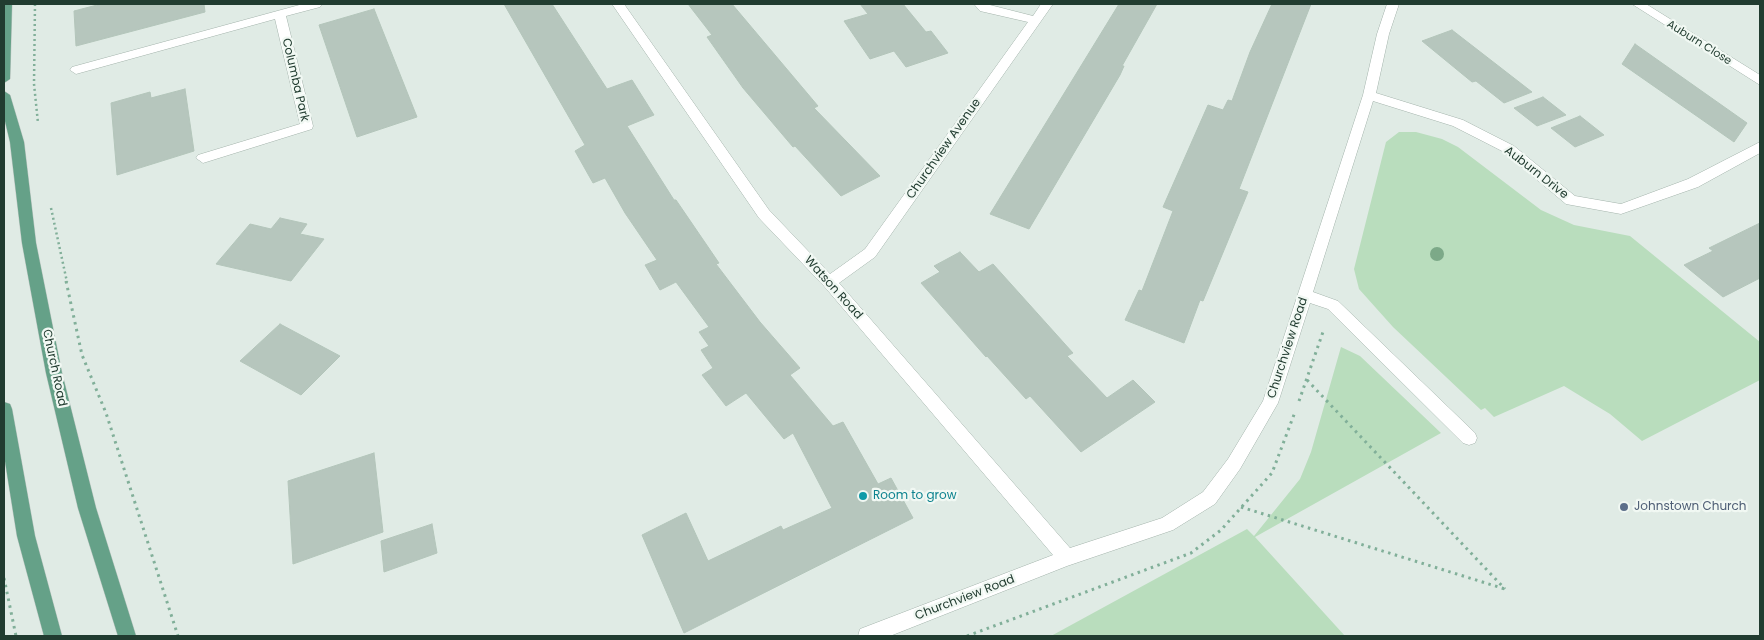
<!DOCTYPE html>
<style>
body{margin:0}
#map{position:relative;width:1764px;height:640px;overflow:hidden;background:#e0ebe5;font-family:Poppins,sans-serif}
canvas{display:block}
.frame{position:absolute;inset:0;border:5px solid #213c30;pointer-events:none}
</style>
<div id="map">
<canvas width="1764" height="640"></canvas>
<div class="frame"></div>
</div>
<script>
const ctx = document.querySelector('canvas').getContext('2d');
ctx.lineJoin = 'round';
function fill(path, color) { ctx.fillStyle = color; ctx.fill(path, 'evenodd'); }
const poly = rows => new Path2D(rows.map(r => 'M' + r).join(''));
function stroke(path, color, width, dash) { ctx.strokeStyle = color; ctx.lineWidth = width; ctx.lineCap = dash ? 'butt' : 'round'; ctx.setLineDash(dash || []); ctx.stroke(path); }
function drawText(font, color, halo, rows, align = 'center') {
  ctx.font = font + ' Poppins,sans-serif'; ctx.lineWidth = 4.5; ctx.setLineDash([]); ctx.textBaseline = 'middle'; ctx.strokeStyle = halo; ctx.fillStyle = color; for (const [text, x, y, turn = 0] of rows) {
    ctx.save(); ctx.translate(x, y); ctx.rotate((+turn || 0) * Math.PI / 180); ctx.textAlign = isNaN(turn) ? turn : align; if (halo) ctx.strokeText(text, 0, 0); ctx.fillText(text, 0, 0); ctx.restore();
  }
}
fill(poly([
 [1399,132,1416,132,1442,139,1458,147,1541,210,1574,225,1630,236,1760,342,1760,380,1642,441,1610,414,1564,386,1494,417,1485,408,1481,410,1393,327,1359,289,1354,269,1386,142],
 [1341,347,1360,356,1441,433,1255,537,1345,636,1051,636,1247,529,1254,536,1300,479,1311,452]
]), '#b9ddbd');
const building = poly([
 [101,4,204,4,205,12,76,46,74,11,101,4],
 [504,4,552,4,607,89,632,80,654,115,627,126,674,200,676,200,719,263,716,264,760,322,800,368,790,375,833,426,843,422,878,484,891,478,913,518,684,633,642,535,686,513,708,561,781,526,783,530,832,508,793,433,784,439,746,393,726,406,702,375,713,368,701,350,709,346,699,332,709,327,676,282,660,290,645,265,657,260,625,213,605,178,593,183,575,151,585,145,504,4],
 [688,4,732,4,818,106,814,108,880,176,841,196,795,146,793,147,743,88,707,37,712,35,688,4],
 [860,4,903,4,926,32,931,31,948,53,906,67,894,51,870,59,844,21,868,14,860,4],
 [1119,4,1157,4,1122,66,1124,66,1120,75,1029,229,990,214,1119,4],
 [1272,4,1311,4,1239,189,1248,192,1203,301,1200,300,1184,343,1125,320,1139,290,1142,291,1173,211,1163,207,1208,105,1223,110,1228,100,1232,101,1250,52,1272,4],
 [374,9,417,117,357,137,319,25,374,9],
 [1452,30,1532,92,1504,103,1476,81,1472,82,1422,41,1452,30],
 [1635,44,1747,123,1734,142,1622,64,1635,44],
 [185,89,194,151,117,175,111,103,150,92,151,98,185,89],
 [1543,97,1566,115,1537,126,1514,108,1543,97],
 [1580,116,1604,135,1575,147,1551,128,1580,116],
 [280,218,307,224,300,234,324,239,291,281,216,264,250,224,271,229,280,218],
 [1760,223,1760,278,1723,297,1684,265,1713,251,1709,248,1760,223],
 [960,252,979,272,993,264,1073,353,1067,356,1107,398,1133,380,1155,402,1081,452,1030,396,1026,399,987,356,986,357,921,283,940,272,934,266,960,252],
 [280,324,340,356,301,395,240,361,280,324],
 [374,453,383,532,293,564,288,481,374,453],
 [432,524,437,553,384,572,381,541,432,524]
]);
fill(building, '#b6c6bd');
stroke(building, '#b3c5ba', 1);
const minor = poly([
 [303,4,322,4,320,7,286,16,313,126,312,129,203,163,196,158,198,155,300,124,275,19,76,74,70,70,72,67,303,4],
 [612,4,624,4,769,210,830,274,865,249,1028,22,980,11,974,4,986,4,1033,16,1041,4,1053,4,875,257,839,283,1070,548,1162,518,1203,492,1228,459,1263,401,1363,95,1377,34,1387,4,1399,4,1389,34,1376,93,1463,120,1514,146,1575,196,1621,204,1688,179,1760,142,1760,153,1698,187,1621,214,1566,204,1504,152,1453,126,1373,101,1313,292,1338,301,1475,433,1477,438,1475,443,1469,445,1463,443,1328,309,1310,303,1278,403,1240,469,1215,504,1173,530,1067,566,890,636,858,636,860,629,1053,555,824,286,759,218,612,4],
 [1632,4,1646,4,1760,75,1760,85,1632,4]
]);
const major = poly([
 [4,4,12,4,10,79,4,83,4,4],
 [4,91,10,95,24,142,36,243,62,373,96,508,136,636,118,636,78,508,46,373,22,243,10,142,4,117,4,91],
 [4,402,10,404,12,409,35,536,62,636,44,636,17,536,4,455,4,402]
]);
stroke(minor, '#a3b3ab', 1);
stroke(major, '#c1c8c5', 1);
stroke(poly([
 [35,4,34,84,38,123],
 [51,208,67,282]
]), '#81af99', 2.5, [2, 3]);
stroke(poly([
 [66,281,82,355,106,413,178,636],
 [1307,380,1505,589],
 [1299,401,1324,329],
 [1241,507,1505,589],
 [4,578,16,636],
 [967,636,1191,553,1221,530,1272,473,1295,412]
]), '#81af99', 3, [2.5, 4.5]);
fill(minor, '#fff');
fill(major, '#65a188');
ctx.fillStyle = '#7ca988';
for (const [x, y] of [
 [1437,254]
]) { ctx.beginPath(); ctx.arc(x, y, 7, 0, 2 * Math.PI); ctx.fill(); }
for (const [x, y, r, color] of [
 [863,496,5,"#0f9aa8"],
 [1624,507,5,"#5c6f8a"]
]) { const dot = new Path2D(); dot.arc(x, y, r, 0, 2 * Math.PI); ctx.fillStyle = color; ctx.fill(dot); stroke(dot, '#f1f8f3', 2); }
drawText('11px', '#213c30', '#f1f8f3', [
 ["Auburn Close",1699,43,32]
]);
drawText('12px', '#213c30', '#f1f8f3', [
 ["Columba Park",295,80,77],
 ["Churchview Avenue",944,149,-55],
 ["Auburn Drive",1536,173,38],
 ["Watson Road",833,288,48],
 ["Churchview Road",1288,348,-72],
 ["Church Road",54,368,78],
 ["Churchview Road",965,598,-21]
]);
drawText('12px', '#0d838f', '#f1f8f3', [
 ["Room to grow",873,496]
], 'left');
drawText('12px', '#4e5e75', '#f1f8f3', [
 ["Johnstown Church",1634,507]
], 'left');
</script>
